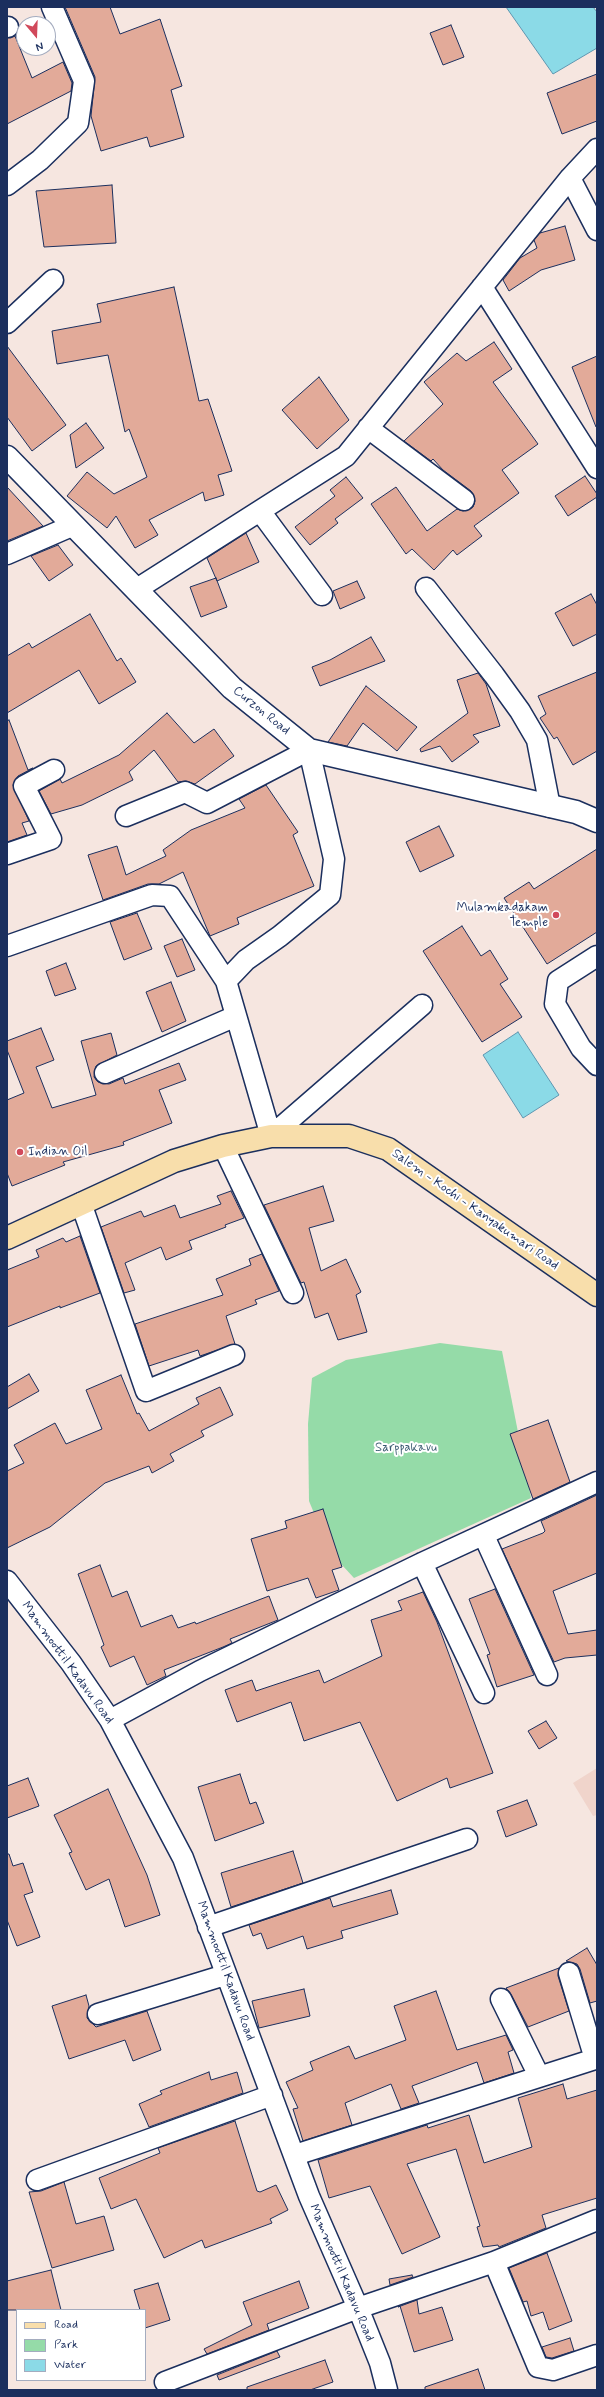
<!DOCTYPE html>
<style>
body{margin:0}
#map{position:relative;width:604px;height:2397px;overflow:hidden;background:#f6e6e0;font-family:Mynerve,sans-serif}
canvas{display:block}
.frame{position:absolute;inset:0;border:8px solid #1b2f5e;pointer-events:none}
.legend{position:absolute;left:16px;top:2309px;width:130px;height:72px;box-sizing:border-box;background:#fff;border:1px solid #a4acbf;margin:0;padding:5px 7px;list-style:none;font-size:12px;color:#1b2f5e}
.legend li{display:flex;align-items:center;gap:8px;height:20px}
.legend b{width:20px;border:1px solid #a4acbf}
.north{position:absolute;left:16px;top:16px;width:40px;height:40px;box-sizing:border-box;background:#fff;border:1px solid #a4acbf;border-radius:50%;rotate:161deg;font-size:11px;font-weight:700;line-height:16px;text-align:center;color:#1b2f5e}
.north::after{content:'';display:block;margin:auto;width:14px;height:18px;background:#d1495b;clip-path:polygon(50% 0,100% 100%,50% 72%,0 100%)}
</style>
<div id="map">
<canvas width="604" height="2397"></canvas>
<div class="frame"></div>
<ul class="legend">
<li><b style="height:5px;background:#f8deab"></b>Road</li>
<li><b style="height:11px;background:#95dba8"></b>Park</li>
<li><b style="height:11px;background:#8bdae7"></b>Water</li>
</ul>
<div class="north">N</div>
</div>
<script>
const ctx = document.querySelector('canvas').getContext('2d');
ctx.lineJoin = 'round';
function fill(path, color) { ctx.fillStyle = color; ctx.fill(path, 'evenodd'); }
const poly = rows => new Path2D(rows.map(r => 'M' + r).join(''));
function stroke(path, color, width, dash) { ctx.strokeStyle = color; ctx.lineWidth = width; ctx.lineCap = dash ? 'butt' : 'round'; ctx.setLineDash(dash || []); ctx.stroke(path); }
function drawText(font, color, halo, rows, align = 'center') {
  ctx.font = font + ' Mynerve,sans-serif'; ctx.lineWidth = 4; ctx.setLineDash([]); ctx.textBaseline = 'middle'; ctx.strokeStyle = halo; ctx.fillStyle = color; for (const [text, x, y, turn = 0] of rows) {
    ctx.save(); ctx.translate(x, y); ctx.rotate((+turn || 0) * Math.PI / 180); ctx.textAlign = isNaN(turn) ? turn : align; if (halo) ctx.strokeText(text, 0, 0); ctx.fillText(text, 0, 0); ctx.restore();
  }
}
fill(poly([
 [597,1768,597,1815,593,1816,573,1783]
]), '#f0d4cb');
fill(poly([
 [440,1343,502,1351,531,1498,354,1578,330,1552,309,1501,308,1424,312,1378,346,1360]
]), '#95dba8');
const water = poly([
 [506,7,593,7,597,12,597,48,553,74,506,7],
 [518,1032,559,1095,523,1118,483,1055,518,1032]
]);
fill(water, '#8bdae7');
stroke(water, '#5e96b0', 1);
const building = poly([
 [65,7,110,7,120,34,160,19,182,86,171,90,184,137,150,147,147,137,101,151,91,116,95,77,65,7],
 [451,25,464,57,443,65,430,33,451,25],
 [15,36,32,78,63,62,72,83,71,91,7,124,7,38,15,36],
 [597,74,597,121,562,134,547,93,597,74],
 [112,185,116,243,44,247,36,191,112,185],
 [565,226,575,260,541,270,509,291,503,280,520,258,537,248,534,240,540,233,565,226],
 [174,287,199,401,208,399,232,471,218,475,224,495,205,501,203,492,149,520,158,535,135,548,116,516,107,528,67,496,87,472,114,494,147,477,129,429,125,432,108,355,57,364,52,331,101,322,97,304,174,287],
 [494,342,512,369,493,382,538,444,502,470,519,493,474,526,482,536,457,555,453,550,434,570,412,549,406,554,371,504,396,487,427,531,457,509,463,511,473,507,475,501,471,491,443,470,433,459,431,461,404,441,443,404,424,382,457,353,466,361,494,342],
 [7,346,66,425,32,451,7,417,7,346],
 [597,356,597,427,596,427,572,367,597,356],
 [319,377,349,420,317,449,282,410,319,377],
 [86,423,104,448,76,468,70,435,86,423],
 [585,476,597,494,597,497,568,516,555,496,585,476],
 [346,477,363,498,335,519,338,523,310,545,295,527,335,496,330,490,346,477],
 [7,487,43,526,7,541,7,487],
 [246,533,259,562,217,581,207,558,246,533],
 [58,545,73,565,49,581,31,556,58,545],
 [216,578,227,607,201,617,190,587,216,578],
 [357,581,365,598,340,609,333,591,357,581],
 [591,594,597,605,597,634,573,646,555,613,591,594],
 [90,614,117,661,121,658,136,682,99,704,79,670,7,713,7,656,29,643,32,648,90,614],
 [371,637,385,661,320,686,312,667,330,660,371,637],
 [597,672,597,751,573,765,557,737,554,739,540,718,546,714,538,696,597,672],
 [478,673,486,684,500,726,473,735,479,742,452,762,440,746,421,752,420,749,468,713,457,680,478,673],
 [366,686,417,727,397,751,363,723,347,746,328,742,366,686],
 [167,713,194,743,214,729,234,756,195,784,186,781,178,782,154,750,129,772,133,780,82,805,51,814,39,791,60,779,62,783,119,755,167,713],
 [9,720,28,770,33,768,18,776,13,785,29,821,22,823,27,835,7,842,7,721,9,720],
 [266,785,298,832,293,835,314,886,237,918,239,924,210,936,183,872,159,884,148,884,103,900,88,855,117,846,126,875,166,856,163,850,191,830,245,808,239,799,266,785],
 [439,826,454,856,420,872,406,842,439,826],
 [597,849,597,932,547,964,504,898,529,882,534,889,597,849],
 [137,913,152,949,124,960,110,922,137,913],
 [462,926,481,956,490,950,508,979,500,984,522,1017,482,1042,423,951,462,926],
 [182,939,195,970,177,977,164,946,182,939],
 [66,963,76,989,55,996,46,971,66,963],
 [171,982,186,1021,162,1032,146,992,171,982],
 [41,1028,54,1060,36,1067,52,1108,96,1095,81,1041,111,1033,117,1055,96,1066,94,1077,98,1082,109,1084,123,1078,125,1084,179,1063,186,1080,159,1090,172,1123,123,1142,124,1145,63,1162,65,1165,12,1186,7,1173,7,1100,24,1093,7,1050,7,1041,41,1028],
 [323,1186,334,1221,309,1228,321,1271,346,1259,361,1292,356,1295,367,1332,338,1340,328,1313,315,1318,304,1282,301,1283,264,1205,323,1186],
 [231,1191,244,1218,225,1225,226,1227,189,1241,192,1249,166,1260,161,1247,125,1263,135,1290,124,1293,101,1227,141,1211,144,1217,175,1205,180,1218,221,1204,217,1196,231,1191],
 [80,1236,100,1293,60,1308,60,1306,7,1327,7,1270,39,1257,36,1250,63,1238,66,1242,80,1236],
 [262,1254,279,1291,255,1300,257,1304,226,1316,235,1344,200,1356,198,1350,149,1366,135,1324,223,1295,216,1279,251,1265,249,1259,262,1254],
 [29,1374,39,1391,7,1409,7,1387,29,1374],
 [121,1375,137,1414,139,1413,149,1431,199,1404,196,1398,220,1387,233,1415,201,1431,204,1436,170,1454,174,1461,152,1473,149,1466,105,1483,50,1527,7,1548,7,1471,24,1463,14,1445,55,1423,66,1444,102,1429,86,1390,121,1375],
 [548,1420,570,1482,533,1499,510,1434,548,1420],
 [597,1495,597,1573,553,1591,568,1634,597,1630,597,1655,565,1658,554,1662,502,1549,543,1533,545,1531,541,1521,597,1495],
 [323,1509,342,1567,332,1570,339,1590,316,1598,308,1578,267,1591,251,1539,287,1528,285,1521,323,1509],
 [100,1565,112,1597,127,1591,141,1627,172,1615,178,1628,195,1622,196,1624,269,1596,278,1620,230,1639,232,1643,223,1647,164,1670,166,1676,147,1685,134,1656,110,1667,101,1647,104,1645,78,1574,100,1565],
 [495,1589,534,1675,497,1687,487,1655,490,1654,469,1599,495,1589],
 [423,1592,437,1622,493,1773,450,1788,447,1778,397,1801,360,1722,304,1741,291,1702,237,1722,225,1690,252,1680,256,1691,319,1670,324,1683,382,1656,371,1620,402,1610,398,1601,423,1592],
 [546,1721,557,1738,539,1749,528,1731,546,1721],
 [240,1774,250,1804,256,1802,264,1823,215,1841,198,1787,240,1774],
 [28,1778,39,1806,7,1818,7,1786,28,1778],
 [108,1789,147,1875,160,1915,125,1927,109,1879,86,1890,69,1853,72,1852,54,1815,108,1789],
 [527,1800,537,1825,506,1837,497,1811,527,1800],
 [293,1851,303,1883,231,1907,221,1873,293,1851],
 [7,1854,9,1854,13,1866,23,1863,33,1892,24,1895,40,1937,17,1946,7,1920,7,1854],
 [391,1890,398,1914,341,1931,343,1938,307,1949,303,1936,267,1949,261,1933,253,1936,249,1925,330,1898,333,1907,391,1890],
 [587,1948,597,1965,597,2001,590,2003,580,1969,577,1964,566,1961,587,1948],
 [559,1968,558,1976,569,2011,528,2027,511,1994,506,1988,559,1968],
 [304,1989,310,2016,259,2028,252,2001,304,1989],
 [436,1991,457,2050,506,2035,513,2050,508,2052,514,2073,484,2083,477,2062,412,2086,419,2103,401,2109,391,2084,345,2103,352,2125,303,2141,293,2109,298,2108,286,2082,313,2070,310,2062,349,2046,355,2059,406,2040,394,2006,436,1991],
 [86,1995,89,2006,87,2018,96,2027,147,2011,161,2050,133,2061,125,2040,69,2059,52,2006,86,1995],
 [209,2072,211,2080,237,2072,243,2093,149,2127,139,2104,162,2094,160,2091,209,2072],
 [563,2084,567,2099,597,2090,597,2198,542,2215,546,2228,499,2247,498,2245,483,2247,477,2227,480,2226,456,2149,407,2164,440,2237,402,2254,370,2186,329,2198,318,2160,427,2125,428,2128,469,2115,484,2163,532,2147,518,2098,563,2084],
 [235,2121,257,2191,260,2192,276,2185,288,2210,270,2219,272,2223,205,2248,202,2240,164,2258,136,2199,111,2209,99,2178,160,2153,158,2148,235,2121],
 [64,2182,76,2224,104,2216,114,2250,52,2268,29,2192,41,2191,64,2182],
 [547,2253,572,2321,549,2330,543,2312,531,2316,527,2301,523,2302,509,2268,547,2253],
 [51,2270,61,2310,7,2310,7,2281,51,2270],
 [412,2275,413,2277,390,2285,389,2279,412,2275],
 [299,2281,309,2308,267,2324,269,2330,207,2354,204,2349,252,2325,243,2302,299,2281],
 [158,2283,170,2320,145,2328,145,2310,140,2310,134,2290,158,2283],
 [417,2300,419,2314,442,2307,453,2340,414,2352,400,2306,398,2307,417,2300],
 [570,2338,574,2351,552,2358,546,2357,542,2347,570,2338],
 [277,2351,280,2357,219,2380,217,2375,277,2351],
 [325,2360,333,2382,310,2390,247,2390,247,2387,325,2360],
 [478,2369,485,2390,425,2390,425,2387,478,2369]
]);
fill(building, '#e2aa99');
stroke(building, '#1b2f5e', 1);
const minor = poly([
 [7,27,8,27],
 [570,178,597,230],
 [7,185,40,160,78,123,84,81,52,7],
 [482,287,597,468],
 [7,323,53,280],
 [368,428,464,500],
 [260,511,322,595],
 [7,554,74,525],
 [426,588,494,675,520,711,537,740,550,807],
 [137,589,346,456,570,178,597,149],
 [126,816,185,792,207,803,309,750,334,859,330,895,280,936,246,960,226,981,271,1136,422,1005],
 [7,854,51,839,24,786,54,770],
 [7,946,152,895,170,896,226,981],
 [597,956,558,981,555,1004,581,1048,597,1065],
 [105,1073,236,1016],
 [223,1146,293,1293],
 [81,1203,146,1391,234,1355],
 [484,1536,547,1675],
 [422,1563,484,1693],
 [7,1581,71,1663,110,1720,183,1858,309,2196,358,2308,380,2363,387,2390],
 [110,1720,200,1671,422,1563,597,1482],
 [208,1927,467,1839],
 [501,1999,539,2076],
 [98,2014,225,1975],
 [295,2155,595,2059,569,1973],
 [37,2180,272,2095],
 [494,2262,538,2367,553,2370,597,2355],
 [165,2382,358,2308,494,2262,597,2220]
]);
const secondary = poly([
 [7,457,232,688,309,750,576,812,597,821]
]);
const primary = poly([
 [7,1238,174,1161,223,1146,271,1136,349,1136,388,1149,597,1295]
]);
stroke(minor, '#1b2f5e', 23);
stroke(secondary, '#1b2f5e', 25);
stroke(primary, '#1b2f5e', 25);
stroke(minor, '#fff', 20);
stroke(secondary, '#fff', 22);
stroke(primary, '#f8deab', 22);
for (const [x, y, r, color] of [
 [556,915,4,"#d1495b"],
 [20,1152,4,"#d1495b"]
]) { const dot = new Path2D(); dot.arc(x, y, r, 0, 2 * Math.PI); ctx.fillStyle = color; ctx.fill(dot); stroke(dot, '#fff', 1.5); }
drawText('13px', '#1b2f5e', '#fff', [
 ["Curzon Road",261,711,39],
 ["Salem - Kochi - Kanyakumari Road",475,1210,35],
 ["Mammoottil Kadavu Road",67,1663,54],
 ["Mammoottil Kadavu Road",225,1971,70],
 ["Mammoottil Kadavu Road",341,2273,67]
]);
drawText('13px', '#1b2f5e', '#fff', [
 ["Mulamkadakam",548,908],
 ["Temple",548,923],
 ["Indian Oil",28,1152,"left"]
], 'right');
drawText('13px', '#3a5a70', '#fff', [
 ["Sarppakavu",406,1448]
]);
</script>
